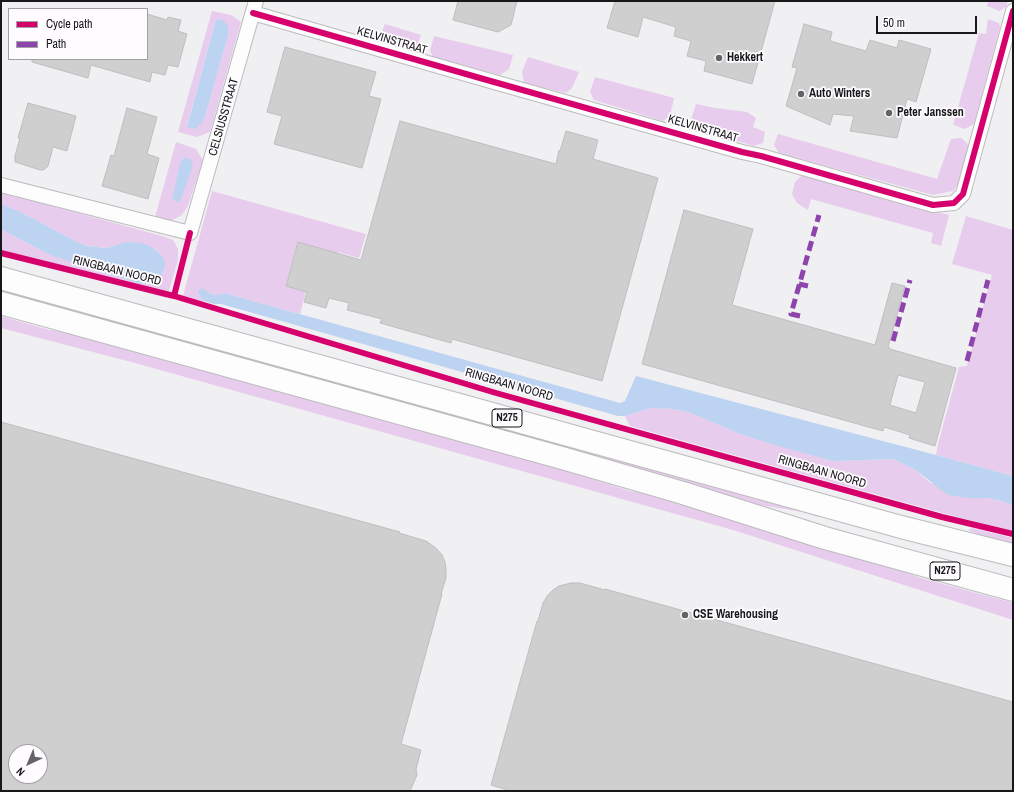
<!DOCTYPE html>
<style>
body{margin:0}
#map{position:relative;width:1014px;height:792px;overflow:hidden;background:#f0eff1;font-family:"Archivo Narrow",sans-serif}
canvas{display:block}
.frame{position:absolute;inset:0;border:2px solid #181719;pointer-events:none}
.legend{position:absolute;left:8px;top:8px;width:140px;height:52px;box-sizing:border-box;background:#fefcff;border:1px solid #a2a0a3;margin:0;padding:5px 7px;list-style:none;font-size:12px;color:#181719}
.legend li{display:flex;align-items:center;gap:8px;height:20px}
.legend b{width:20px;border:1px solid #a2a0a3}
.north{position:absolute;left:8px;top:744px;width:40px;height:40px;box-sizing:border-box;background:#fefcff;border:1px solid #a2a0a3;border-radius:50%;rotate:224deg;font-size:11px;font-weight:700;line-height:16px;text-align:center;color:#181719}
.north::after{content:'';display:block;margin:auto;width:14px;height:18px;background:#646365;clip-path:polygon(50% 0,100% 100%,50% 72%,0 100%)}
.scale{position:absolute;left:876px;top:16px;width:101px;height:18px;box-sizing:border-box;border:2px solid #181719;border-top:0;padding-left:5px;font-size:12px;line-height:14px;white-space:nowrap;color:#181719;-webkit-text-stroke:3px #fefcff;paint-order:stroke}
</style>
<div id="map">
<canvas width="1014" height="792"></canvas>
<div class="frame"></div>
<ul class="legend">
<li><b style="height:5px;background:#d6006c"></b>Cycle path</li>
<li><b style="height:5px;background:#8e44ad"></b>Path</li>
</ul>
<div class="north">N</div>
<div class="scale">50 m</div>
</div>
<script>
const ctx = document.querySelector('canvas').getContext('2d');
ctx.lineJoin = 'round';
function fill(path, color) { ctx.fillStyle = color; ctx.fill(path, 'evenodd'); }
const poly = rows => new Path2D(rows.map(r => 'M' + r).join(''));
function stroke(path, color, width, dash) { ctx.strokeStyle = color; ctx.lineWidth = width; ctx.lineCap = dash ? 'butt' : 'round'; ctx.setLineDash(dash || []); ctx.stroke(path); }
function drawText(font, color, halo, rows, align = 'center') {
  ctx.font = font + ' "Archivo Narrow",sans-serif'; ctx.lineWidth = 3.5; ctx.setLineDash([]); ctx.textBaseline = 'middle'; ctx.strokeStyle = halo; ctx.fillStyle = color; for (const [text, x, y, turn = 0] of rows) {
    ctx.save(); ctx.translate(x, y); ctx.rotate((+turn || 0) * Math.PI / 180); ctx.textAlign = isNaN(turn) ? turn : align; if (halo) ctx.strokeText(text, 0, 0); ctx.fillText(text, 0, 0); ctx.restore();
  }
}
fill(poly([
 [988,1,1008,1,1006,7,999,11,987,6],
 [212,11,231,15,241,22,210,132,197,137,178,132],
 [216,19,228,26,228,34,204,120,187,126],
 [988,19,999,23,1000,27,974,124,965,129,953,125,979,33,986,34],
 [385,24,421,35,415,52,384,42,380,37],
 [434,36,513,55,509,69,500,75,433,57,430,51],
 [528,57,579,72,572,88,566,93,524,83,522,72],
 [595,77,674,98,670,116,663,121,594,100,590,92],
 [696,104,715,108,747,112,756,118,753,127,765,132,763,143,754,146,693,128,691,120],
 [778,134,937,179,951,139,961,138,969,145,959,184,953,191,933,195,779,153,774,145],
 [176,142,196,149,203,160,188,206,182,215,171,221,155,217],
 [802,175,949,215,941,246,931,243,933,233,811,199,808,210,797,203,792,194,795,182],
 [212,191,366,234,359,258,338,252,335,265,319,249,297,244,286,285,306,291,300,314,224,293,219,295,213,295,207,291,198,293,201,298,204,301,196,302,190,301,183,296],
 [1,192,162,236,173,240,178,249,178,260,169,291,166,298,1,251,1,229,33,246,54,256,140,284,148,283,161,276,164,270,163,257,155,249,122,243,107,248,87,246,73,240,36,220,18,211,1,204],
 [966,216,1013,230,1013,476,936,455,938,444,959,367,967,366,992,275,952,264],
 [1,284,820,511,818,517,803,512,760,505,667,478,1,294],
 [1,316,49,330,84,334,570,472,630,491,682,501,864,557,921,578,1013,603,1013,620,733,530,135,363,1,328],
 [651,408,673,409,691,413,740,434,833,461,893,459,914,469,929,482,967,498,988,498,1002,501,1013,505,1013,531,961,518,630,426,625,416],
 [972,528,1013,538,1013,546,996,542,968,530]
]), '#e7cced');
fill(poly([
 [216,19,223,20,228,26,228,35,204,120,196,129,187,127],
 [184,158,190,158,193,165,180,202,172,200,180,163],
 [1,204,18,211,36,220,73,240,87,246,107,248,122,243,130,242,140,243,148,245,157,251,163,257,165,263,164,270,161,276,155,280,148,283,140,284,53,256,33,246,1,229],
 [202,288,213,295,219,295,224,293,620,403,625,401,636,376,936,455,1013,476,1013,505,1002,501,988,498,967,498,948,495,914,469,893,459,833,461,775,445,740,434,691,413,673,409,651,408,625,416,618,416,221,304,214,304,204,301,201,298,198,293,199,290]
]), '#bdd3f2');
const building = poly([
 [458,1,517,1,511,25,498,32,453,20,458,1],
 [615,1,775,1,752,84,704,71,706,61,687,56,691,41,674,36,676,27,643,17,638,37,607,28,615,1],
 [147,14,167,20,168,17,181,20,178,31,187,34,178,67,168,65,165,75,152,72,150,82,91,65,88,78,32,62,32,59,147,59,147,14],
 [804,24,832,32,830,41,866,51,870,40,897,48,899,40,931,49,916,102,907,99,897,138,850,131,854,116,833,114,830,125,786,106,797,68,792,67,804,24],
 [285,47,376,72,369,96,381,99,362,168,274,144,282,116,267,112,285,47],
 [28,103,76,116,67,151,53,147,48,166,46,168,43,170,40,170,15,162,15,156,20,138,18,138,28,103],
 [127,108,157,117,147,154,159,158,148,199,102,186,111,155,114,156,127,108],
 [400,121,556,164,559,150,560,151,566,131,598,140,593,159,658,178,602,381,452,339,451,343,380,323,382,319,347,310,349,303,329,298,326,308,304,302,307,292,286,286,298,242,361,260,400,121],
 [684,210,753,229,732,305,875,345,892,283,905,286,888,347,890,348,890,349,956,368,935,446,909,438,910,435,884,427,883,431,642,364,684,210],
 [898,375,925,382,916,413,890,405,898,375],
 [1,422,400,532,399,533,426,541,436,548,442,555,445,562,446,569,446,578,441,594,442,594,401,744,421,750,416,769,417,775,410,791,1,791,1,422],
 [16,752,40,752,40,776,16,776,16,752],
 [571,583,580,583,605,590,605,589,1013,702,1013,791,511,791,491,785,537,621,538,621,543,603,547,596,553,590,559,586,571,583]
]);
fill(building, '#cfcfd0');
stroke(building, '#bebdbf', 1);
const minor = poly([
 [253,13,487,80,742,152,761,156,933,205,954,203,963,194,1013,11],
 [1,185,190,233,256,1]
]);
const primary = poly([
 [1,278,901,527,1013,555],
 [1,303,562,458,683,493,825,538,1013,590]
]);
stroke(minor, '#bcbbbd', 16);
stroke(primary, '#bcbbbd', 24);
stroke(minor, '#fdfdfd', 14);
stroke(primary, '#fdfdfd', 22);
stroke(poly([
 [799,284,808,286],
 [800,316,791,314,819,215],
 [893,341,910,280],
 [967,361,988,280]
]), '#8e44ad', 5, [10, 5]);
stroke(poly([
 [253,13,487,80,742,152,761,156,933,205,954,203,963,194,1013,11],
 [1,253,174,296,496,393,942,517,1013,534],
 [174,296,190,233]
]), '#d6006c', 6);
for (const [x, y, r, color] of [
 [719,58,4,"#646365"],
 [801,94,4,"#646365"],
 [889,113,4,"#646365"],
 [685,615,4,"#646365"]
]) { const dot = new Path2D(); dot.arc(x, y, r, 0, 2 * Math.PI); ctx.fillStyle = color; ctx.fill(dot); stroke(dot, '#fefcff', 1.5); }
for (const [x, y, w] of [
 [507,418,30],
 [945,571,30]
]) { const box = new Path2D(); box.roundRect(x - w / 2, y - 9, w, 18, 3); ctx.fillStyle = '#fefcff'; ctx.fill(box); stroke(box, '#181719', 1); }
drawText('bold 11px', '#181719', null, [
 ["N275",507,418],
 ["N275",945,571]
]);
drawText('12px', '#181719', '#fefcff', [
 ["KELVINSTRAAT",392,41,16],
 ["CELSIUSSTRAAT",224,117,-74],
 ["KELVINSTRAAT",703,129,16],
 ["RINGBAAN NOORD",117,271,14],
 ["RINGBAAN NOORD",509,385,16],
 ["RINGBAAN NOORD",822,472,16]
]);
drawText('bold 12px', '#181719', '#fefcff', [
 ["Hekkert",727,58],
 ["Auto Winters",809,94],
 ["Peter Janssen",897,113],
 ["CSE Warehousing",693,615]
], 'left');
</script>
